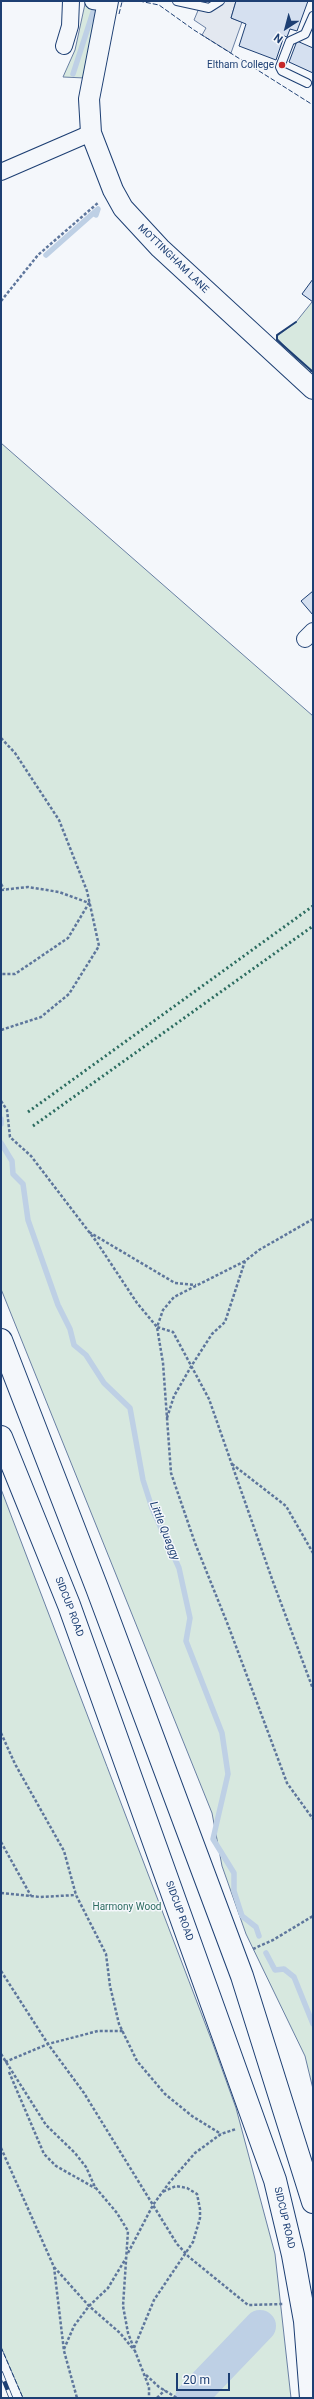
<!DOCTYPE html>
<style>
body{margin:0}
#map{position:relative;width:314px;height:2399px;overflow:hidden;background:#f4f7fb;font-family:Roboto,sans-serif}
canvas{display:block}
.frame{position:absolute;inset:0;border:2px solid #1d3f73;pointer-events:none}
.north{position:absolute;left:266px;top:8px;width:40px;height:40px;-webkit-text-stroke:3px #f4f7fb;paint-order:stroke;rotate:216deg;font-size:11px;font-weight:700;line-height:16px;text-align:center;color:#1d3f73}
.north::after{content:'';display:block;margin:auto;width:14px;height:18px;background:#1d3f73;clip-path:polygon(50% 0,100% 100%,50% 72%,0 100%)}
.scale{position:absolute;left:176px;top:2373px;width:54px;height:18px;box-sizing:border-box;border:2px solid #1d3f73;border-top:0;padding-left:5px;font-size:12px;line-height:14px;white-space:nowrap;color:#1d3f73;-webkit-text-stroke:3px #f4f7fb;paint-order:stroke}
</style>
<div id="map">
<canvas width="314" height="2399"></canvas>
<div class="frame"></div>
<div class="north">N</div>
<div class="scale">20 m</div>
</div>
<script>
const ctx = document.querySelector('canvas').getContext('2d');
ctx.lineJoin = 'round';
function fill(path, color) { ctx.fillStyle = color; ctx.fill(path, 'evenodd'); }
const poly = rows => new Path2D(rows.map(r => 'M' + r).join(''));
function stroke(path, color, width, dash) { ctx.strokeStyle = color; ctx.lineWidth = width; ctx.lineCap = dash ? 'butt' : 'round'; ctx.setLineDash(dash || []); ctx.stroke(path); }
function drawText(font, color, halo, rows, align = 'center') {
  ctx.font = font + ' Roboto,sans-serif'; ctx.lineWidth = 3; ctx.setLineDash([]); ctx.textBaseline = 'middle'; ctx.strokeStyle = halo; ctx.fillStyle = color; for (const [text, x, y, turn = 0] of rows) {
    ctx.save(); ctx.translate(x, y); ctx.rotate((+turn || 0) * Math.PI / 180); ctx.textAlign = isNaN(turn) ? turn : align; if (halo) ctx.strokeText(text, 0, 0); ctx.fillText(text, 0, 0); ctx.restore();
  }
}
const green = poly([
 [85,4,102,8,85,78,63,77,75,50,85,4],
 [312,302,313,302,313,372,308,371,276,337,296,322,312,302],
 [1,443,313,716,313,2089,305,2056,246,1934,222,1866,212,1813,1,1289,1,443],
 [1,1489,213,2044,236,2108,275,2254,291,2398,23,2398,1,2347,1,1489]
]);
fill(green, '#d7e8df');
stroke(green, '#687fa3', 1);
const parking = poly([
 [202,1,236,1,231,18,242,22,231,53,202,35,206,28,194,20,202,1]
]);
fill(parking, '#e3e8f0');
stroke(parking, '#687fa3', 1);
stroke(poly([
 [73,74,94,9],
 [46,255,98,209,96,215],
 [1,1119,1,1124],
 [1,1143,12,1161,13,1174,23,1184,28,1220,58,1305,70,1329,74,1345,86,1355,104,1383,130,1408,143,1480,152,1508,179,1568,190,1618,186,1641,222,1733,228,1774,213,1839,234,1873,234,1891,242,1916,256,1927,259,1936],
 [266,1953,275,1970,284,1969,294,1977,313,2024]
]), '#bed0e5', 5.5);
stroke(poly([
 [191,2398,260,2326]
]), '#bed0e5', 32);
const building = poly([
 [236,1,308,1,297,31,290,29,287,37,284,36,276,60,239,46,246,24,231,18,236,1],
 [297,41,313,48,313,73,289,62,297,41],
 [313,279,313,302,302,294,313,279],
 [313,591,313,615,301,601,313,591]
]);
fill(building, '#d5e0f0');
stroke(building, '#1d3f73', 1);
const service = poly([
 [177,1,209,8,220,1],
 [307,83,282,71,280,67,290,41,305,34,313,16]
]);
const minor = poly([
 [93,1,107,3],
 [64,46,70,26,71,1],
 [1,172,91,133],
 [305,639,313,631]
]);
const tertiary = poly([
 [108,1,89,99,91,133,113,190,123,208,160,248,313,389]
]);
const trunk = poly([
 [1,1340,97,1588,242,1976,313,2202],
 [1,1437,69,1605,275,2180,293,2255,305,2321,311,2398]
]);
stroke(service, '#1d3f73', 10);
stroke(minor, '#1d3f73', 18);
stroke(tertiary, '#1d3f73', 22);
stroke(trunk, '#1d3f73', 24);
stroke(poly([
 [1,301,38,255,99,202],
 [1,738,15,753,59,820,87,891,99,946,69,994,41,1017,1,1030],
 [1,884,4,889],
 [1,890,28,887,59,892,89,903,68,938,15,974,1,974],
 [1,1101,7,1110,10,1137,31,1156,96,1241,137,1303,157,1327,163,1363,171,1473,195,1543,228,1625,287,1783,313,1819],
 [89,1232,175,1283,196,1285],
 [245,1261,174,1297,163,1310,157,1327,173,1332,209,1399,272,1579,313,1689],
 [167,1418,174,1396,192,1365,212,1334,225,1322,245,1261,259,1250,313,1219],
 [232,1464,286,1506,313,1553],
 [1,1733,15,1764,64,1851,76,1895,106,1954,110,1986,119,2024,137,2061,165,2094,192,2116,221,2134],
 [1,1842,31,1896],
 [1,1893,40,1897,76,1895],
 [253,1949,273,1940,313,1916],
 [1,1971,48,2044,84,2093,177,2244,189,2257,248,2305,283,2304],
 [1,2054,46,2125,75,2153,86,2167,95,2187,117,2213,128,2231,123,2306,128,2333,149,2387,149,2398],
 [5,2062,48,2044,98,2031,123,2031],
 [9,2072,44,2154,56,2166,95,2188],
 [1,2148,54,2267,64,2351,77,2398],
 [128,2253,153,2205,169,2183,195,2153,221,2134,236,2129],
 [54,2267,89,2306,120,2333,134,2350],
 [134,2348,154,2300,193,2242,200,2218,200,2209,197,2194,187,2188,176,2186,162,2192],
 [64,2349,74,2326,89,2306,108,2288,126,2258],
 [146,2375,159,2387,177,2398],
 [157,2398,165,2390]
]), '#5e769c', 2.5, [3, 2]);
stroke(service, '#f4f7fb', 8);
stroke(minor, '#f4f7fb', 16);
stroke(tertiary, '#f4f7fb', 20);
stroke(trunk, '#f4f7fb', 22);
const rail = poly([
 [1,2373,11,2398]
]);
stroke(rail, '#1d3f73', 4.5);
stroke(rail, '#f4f7fb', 3, [9]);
stroke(poly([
 [28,1112,313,906],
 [33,1126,313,926]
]), '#2c6c60', 3, [2, 3]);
stroke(poly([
 [139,1,159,5,194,30,313,105],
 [119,14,122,2,127,1],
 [1,2347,23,2398]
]), '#1d3f73', 1, [5, 2]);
stroke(poly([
 [296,322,277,335,277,340,313,372]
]), '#1d3f73', 2);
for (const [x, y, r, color] of [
 [282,65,4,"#c62828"]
]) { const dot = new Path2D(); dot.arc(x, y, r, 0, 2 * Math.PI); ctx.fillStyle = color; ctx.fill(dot); stroke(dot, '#f4f7fb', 1.5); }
drawText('10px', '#1d3f73', '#f4f7fb', [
 ["Eltham College",274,65]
], 'right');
drawText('10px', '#1d3f73', '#f4f7fb', [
 ["MOTTINGHAM LANE",173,259,44],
 ["SIDCUP ROAD",69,1607,69],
 ["SIDCUP ROAD",179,1911,70],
 ["SIDCUP ROAD",284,2218,77]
]);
drawText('10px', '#2c6c60', '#f4f7fb', [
 ["Harmony Wood",127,1907]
]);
drawText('italic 11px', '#1d3f73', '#f4f7fb', [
 ["Little Quaggy",164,1531,68]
]);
</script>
